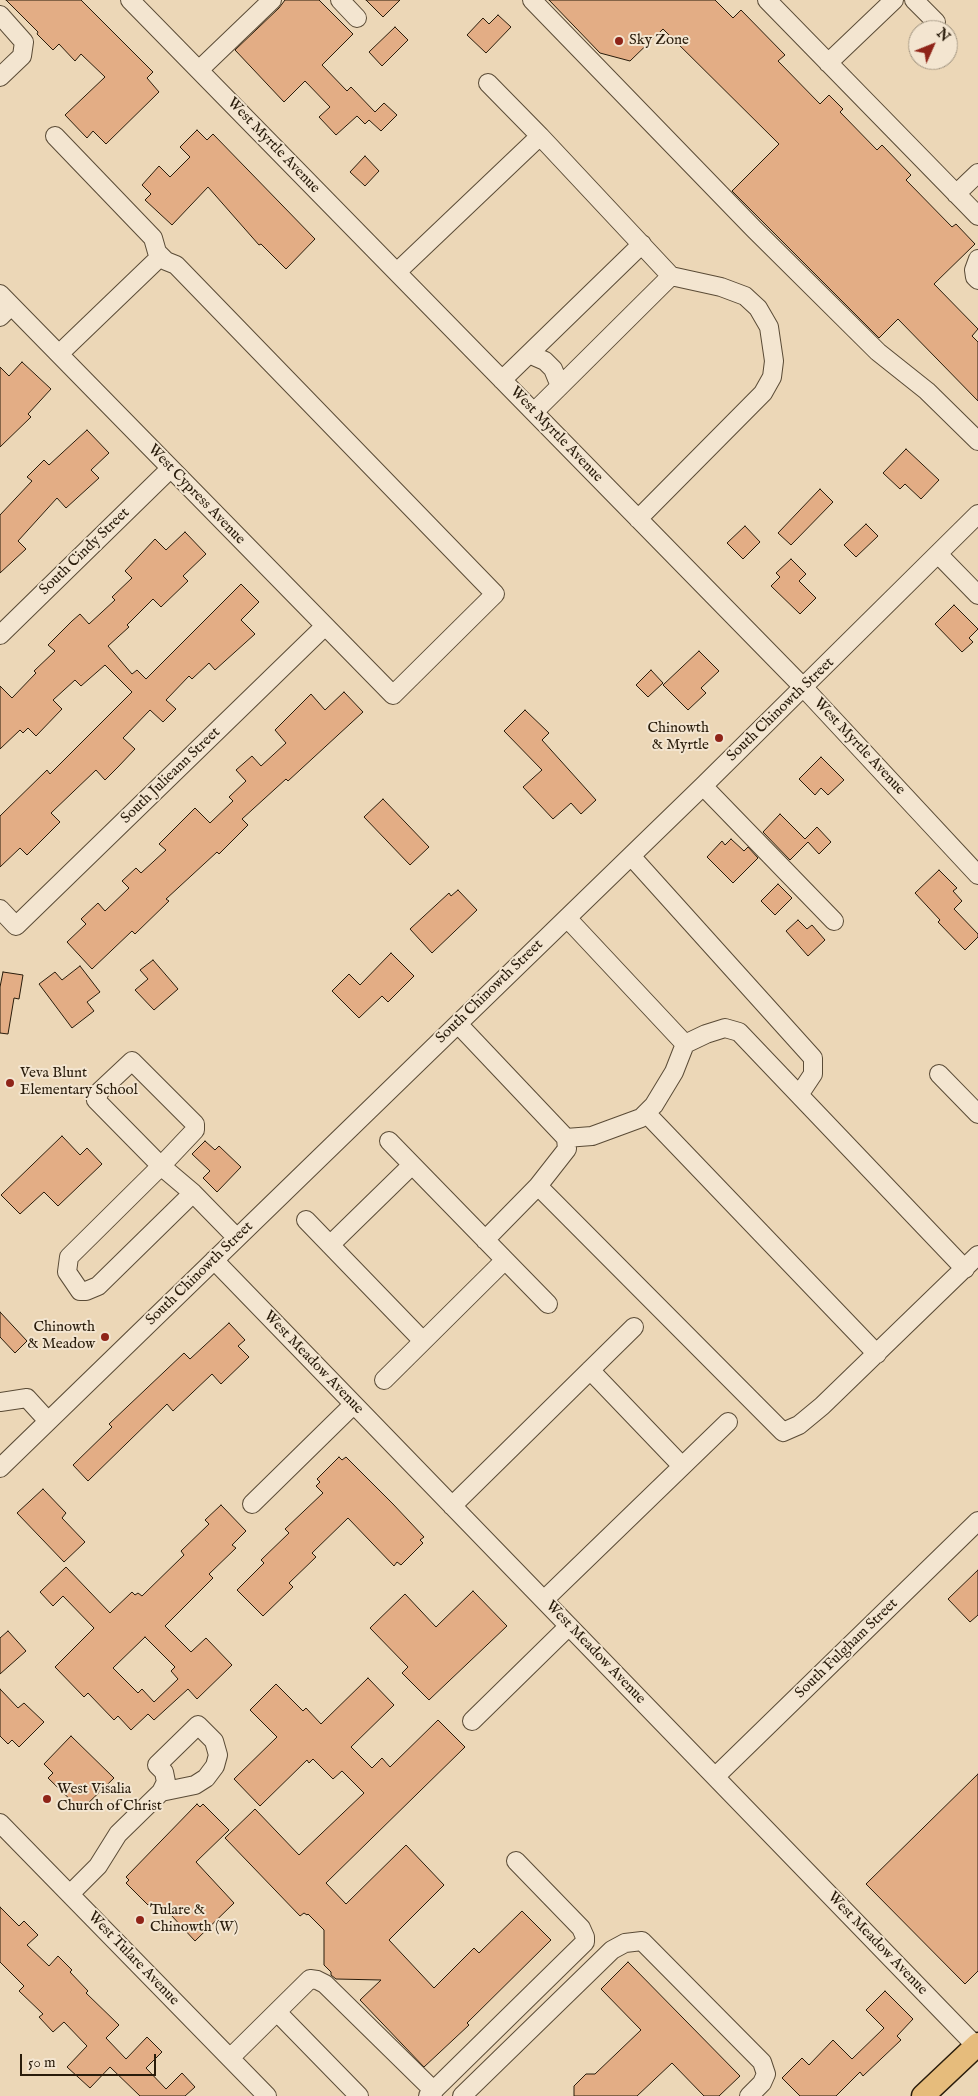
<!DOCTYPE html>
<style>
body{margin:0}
#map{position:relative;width:978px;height:2096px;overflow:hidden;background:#ecd7b7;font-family:"IM FELL English",serif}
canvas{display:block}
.north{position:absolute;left:908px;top:20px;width:50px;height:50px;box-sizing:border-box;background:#f3e5d0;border:1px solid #a29581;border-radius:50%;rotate:46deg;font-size:14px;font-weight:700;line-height:20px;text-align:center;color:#291c0b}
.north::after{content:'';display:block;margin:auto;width:18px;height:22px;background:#8f2418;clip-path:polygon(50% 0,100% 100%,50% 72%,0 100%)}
.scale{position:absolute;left:20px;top:2054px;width:136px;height:22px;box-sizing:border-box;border:2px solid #291c0b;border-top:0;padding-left:6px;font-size:15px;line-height:18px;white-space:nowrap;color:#291c0b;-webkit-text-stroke:4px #f3e5d0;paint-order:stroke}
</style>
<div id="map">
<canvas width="978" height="2096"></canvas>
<div class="north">N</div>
<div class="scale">50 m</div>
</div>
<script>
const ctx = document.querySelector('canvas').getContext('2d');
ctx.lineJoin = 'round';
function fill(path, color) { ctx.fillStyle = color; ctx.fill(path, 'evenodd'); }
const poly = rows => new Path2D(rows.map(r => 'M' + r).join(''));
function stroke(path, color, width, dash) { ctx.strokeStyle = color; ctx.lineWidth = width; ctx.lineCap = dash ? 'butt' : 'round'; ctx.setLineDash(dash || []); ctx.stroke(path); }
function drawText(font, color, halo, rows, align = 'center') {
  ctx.font = font + ' "IM FELL English",serif'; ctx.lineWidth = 4; ctx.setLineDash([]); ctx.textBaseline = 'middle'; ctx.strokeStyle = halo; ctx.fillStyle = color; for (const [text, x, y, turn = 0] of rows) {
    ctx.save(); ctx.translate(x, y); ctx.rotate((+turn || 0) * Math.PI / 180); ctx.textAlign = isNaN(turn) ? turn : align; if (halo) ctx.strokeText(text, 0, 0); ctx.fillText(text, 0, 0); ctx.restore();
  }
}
const building = poly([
 [6,0,81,0,153,72,147,78,159,92,106,144,93,131,87,138,65,115,105,77,81,54,75,61,59,44,53,50,37,34,38,32,6,0],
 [285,0,319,0,353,34,322,65,347,91,351,87,375,112,384,103,397,115,381,131,369,120,365,124,357,116,336,135,319,117,330,107,305,81,284,102,235,50,279,8,285,0],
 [366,0,400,0,383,17,366,0],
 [549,0,715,0,733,18,741,10,785,55,778,61,820,104,829,95,843,109,840,112,877,150,882,145,911,175,906,180,952,227,956,224,975,244,934,284,978,329,972,336,978,342,978,401,898,319,879,338,732,191,779,144,663,29,630,61,600,53,549,0],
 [498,15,511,27,486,53,467,35,483,18,489,24,498,15],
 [395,27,408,40,382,66,369,52,395,27],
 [197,130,207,140,213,134,315,239,286,269,261,244,259,245,208,187,172,225,145,200,151,194,142,185,159,166,170,177,190,157,180,147,197,130],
 [365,156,379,171,365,186,350,172,365,156],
 [22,362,51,389,28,414,31,417,0,447,0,367,9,376,22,362],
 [87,430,109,453,91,470,99,478,66,508,57,498,18,541,26,549,0,573,0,515,32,481,27,477,44,460,49,465,87,430],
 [906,449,939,480,921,499,905,484,900,489,883,473,906,449],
 [820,489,833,502,791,545,778,533,820,489],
 [866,524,878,536,856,557,844,545,866,524],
 [745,526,760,542,743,559,727,543,745,526],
 [185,532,206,554,183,576,188,581,161,607,153,599,127,625,129,627,108,646,132,674,137,670,146,679,241,584,259,602,241,620,255,634,215,670,209,663,192,679,189,676,166,700,176,709,163,722,150,710,123,738,135,749,118,767,105,780,96,770,51,813,60,822,27,855,20,848,0,867,0,816,47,770,50,774,132,692,105,665,81,686,75,680,53,700,62,709,36,736,28,728,23,733,20,730,0,749,0,686,12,698,36,673,34,671,55,651,48,645,72,621,80,614,89,624,115,600,112,597,132,578,125,571,155,539,166,550,185,532],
 [791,559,806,574,799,581,816,598,800,614,771,586,780,577,776,573,791,559],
 [954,605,978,629,969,638,973,642,962,652,935,624,954,605],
 [699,651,719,671,701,688,706,693,688,710,663,685,699,651],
 [651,670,663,683,648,697,636,685,651,670],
 [344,692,363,712,288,781,286,779,242,819,248,825,219,854,217,852,166,899,169,901,135,934,132,931,92,969,67,942,86,924,81,919,98,903,105,911,129,888,122,881,136,868,141,873,166,850,159,844,195,808,210,823,233,801,229,797,246,781,236,770,252,756,261,766,286,743,275,730,311,694,325,710,344,692],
 [525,710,549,733,542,740,596,800,581,814,571,803,553,819,523,787,542,770,504,731,525,710],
 [821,757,844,780,828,795,821,788,815,795,799,779,821,757],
 [383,799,429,847,410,865,364,817,383,799],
 [780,814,805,839,817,827,831,842,819,854,808,842,790,860,763,832,780,814],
 [731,839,744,851,748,847,758,858,733,883,707,857,722,841,725,845,731,839],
 [939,870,957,888,953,891,962,901,954,909,978,934,978,937,965,950,938,922,940,920,915,893,939,870],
 [778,884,792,898,775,915,761,901,778,884],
 [458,890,477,910,432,953,410,929,449,893,451,896,458,890],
 [798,920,807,929,812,925,825,940,808,956,786,931,798,920],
 [391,953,414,976,388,1002,382,996,359,1018,332,991,349,974,360,985,391,953],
 [153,960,178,989,154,1010,135,990,148,979,140,970,153,960],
 [80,966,100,992,87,1002,94,1011,72,1028,39,984,55,972,62,980,80,966],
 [3,972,23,975,19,999,14,998,8,1034,0,1033,0,987,3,972],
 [62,1136,80,1155,87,1148,102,1164,58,1206,44,1192,20,1214,1,1195,62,1136],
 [205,1141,215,1150,219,1146,241,1167,217,1192,203,1178,210,1171,192,1154,205,1141],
 [0,1312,27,1341,15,1353,0,1337,0,1312],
 [229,1323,245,1340,238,1346,249,1357,221,1384,212,1374,173,1411,167,1404,88,1481,73,1465,112,1427,109,1424,184,1353,190,1359,229,1323],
 [339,1457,342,1460,346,1457,393,1504,424,1537,420,1540,423,1543,401,1565,397,1562,394,1566,348,1518,312,1553,316,1557,289,1583,293,1587,263,1616,237,1590,264,1563,261,1560,289,1533,285,1529,323,1493,316,1486,320,1482,317,1479,339,1457],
 [43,1489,66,1513,62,1518,85,1542,64,1562,17,1513,43,1489],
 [221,1505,246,1531,232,1545,236,1548,209,1574,213,1578,165,1626,191,1652,206,1638,232,1665,197,1699,188,1689,154,1720,148,1714,131,1730,118,1716,114,1720,88,1693,84,1697,55,1667,94,1628,63,1596,53,1606,40,1592,66,1567,110,1613,132,1592,135,1595,138,1593,142,1596,184,1555,181,1551,209,1524,205,1520,221,1505],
 [145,1637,175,1667,171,1671,178,1679,154,1702,142,1689,138,1693,113,1668,145,1637],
 [978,1570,978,1615,970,1622,948,1599,978,1570],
 [473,1591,507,1626,429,1700,402,1673,408,1667,370,1628,405,1594,436,1627,473,1591],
 [8,1631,26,1651,0,1674,0,1638,8,1631],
 [368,1678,394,1705,351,1747,372,1768,382,1758,390,1767,438,1720,465,1747,326,1883,346,1904,406,1845,444,1885,389,1940,434,1988,474,1948,479,1953,522,1911,551,1940,467,2023,469,2025,424,2067,360,2000,381,1980,336,1979,331,1975,331,1972,324,1965,324,1930,308,1914,307,1915,304,1913,300,1916,225,1838,255,1809,299,1855,364,1793,342,1771,333,1779,313,1759,309,1763,307,1760,260,1806,234,1779,277,1737,250,1710,276,1684,303,1711,306,1708,321,1724,368,1678],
 [0,1689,18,1708,24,1703,44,1722,19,1747,12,1740,8,1744,0,1736,0,1689],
 [71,1736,114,1778,81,1810,48,1778,53,1773,44,1764,71,1736],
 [978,1774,978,1971,965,1984,866,1884,978,1774],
 [197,1804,200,1807,203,1804,229,1830,196,1862,234,1903,195,1941,159,1902,155,1906,151,1902,148,1905,126,1883,129,1880,126,1877,197,1804],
 [0,1907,19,1926,24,1921,38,1935,27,1945,49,1966,58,1956,72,1970,70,1972,88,1991,86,1993,119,2025,106,2038,126,2059,147,2037,162,2052,146,2068,166,2089,182,2073,195,2087,185,2096,140,2096,110,2067,90,2088,67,2067,87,2046,64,2022,53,2032,39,2017,43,2014,19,1991,24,1986,0,1962,0,1907],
 [628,1962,740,2076,719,2096,704,2096,672,2063,637,2096,574,2096,574,2086,586,2074,595,2074,641,2030,601,1989,628,1962],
 [885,1991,913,2019,897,2036,901,2040,863,2076,860,2072,836,2096,800,2096,782,2078,802,2058,809,2065,833,2040,852,2059,884,2028,866,2010,885,1991]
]);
fill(building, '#e3ad85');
stroke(building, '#291c0b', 1);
const minor = poly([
 [130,0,804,688,978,875],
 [340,0,357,18],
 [532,0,754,229,878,352,927,391,978,441],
 [767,0,978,216],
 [914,0,936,22],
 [0,15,24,42,22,56,0,77],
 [828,63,894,0],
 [199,70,272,0],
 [488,83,540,136,671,276,721,287,745,296,758,308,769,327,774,361,772,377,763,393,638,519],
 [55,136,153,238,157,252,161,256],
 [956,194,978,173],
 [978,259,974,270,975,277,978,280],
 [397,272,540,136],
 [0,294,393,695,495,594,176,265,166,261,161,256,59,354],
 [0,317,11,306],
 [529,354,545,361,553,369,560,386],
 [502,380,642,244],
 [534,412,671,276],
 [938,554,978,595],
 [0,635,170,469],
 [703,786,834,921],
 [631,856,813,1058,813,1074,799,1095],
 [0,909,16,926,325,626],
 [458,1024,566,1138,567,1149,538,1186,485,1240],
 [685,1044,706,1034,725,1028,739,1032,965,1269],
 [939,1074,978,1114],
 [646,1113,877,1354],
 [566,1138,592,1136,641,1118,654,1105,674,1072,685,1044,567,918],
 [538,1186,783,1432,799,1425,822,1406,978,1255],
 [193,1193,98,1286,86,1291,80,1291,67,1272,69,1257,161,1166,195,1130,195,1124,132,1061,100,1091,96,1100,161,1166,193,1193,237,1238],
 [306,1220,422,1340],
 [330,1245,412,1165],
 [214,1260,976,2046],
 [505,1260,548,1304],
 [590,1370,682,1466],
 [384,1380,505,1260,389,1141],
 [0,1402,27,1398,48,1421],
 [0,1468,703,786,978,514],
 [252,1504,353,1405],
 [452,1506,634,1327],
 [544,1600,728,1422],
 [472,1721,569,1626],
 [716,1776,978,1521],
 [0,1823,267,2096],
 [70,1894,98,1866,118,1834,161,1792,195,1785,206,1778,215,1766,218,1755,214,1741,198,1725,157,1765,164,1772,166,1782,161,1792],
 [277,2012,359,2096],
 [230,2058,310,1979,317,1980,325,1984,434,2091],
 [428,2096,585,1942,585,1937,581,1928,516,1861],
 [462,2096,612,1950,625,1943,642,1941,762,2062,766,2074,762,2083,749,2096]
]);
const major = poly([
 [923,2096,978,2044]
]);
stroke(minor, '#5a4b36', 20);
stroke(major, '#291c0b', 25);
stroke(minor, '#f3e5d0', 18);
stroke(major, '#e6bc7c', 22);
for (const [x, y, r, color] of [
 [619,41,5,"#8f2418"],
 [719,738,5,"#8f2418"],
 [10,1083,5,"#8f2418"],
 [105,1337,5,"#8f2418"],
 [47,1799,5,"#8f2418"],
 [140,1920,5,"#8f2418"]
]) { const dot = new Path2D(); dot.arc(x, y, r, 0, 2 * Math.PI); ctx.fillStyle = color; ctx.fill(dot); stroke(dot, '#f3e5d0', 2); }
drawText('15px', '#291c0b', '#f3e5d0', [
 ["Sky Zone",629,41],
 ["Chinowth",709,729,"right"],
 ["& Myrtle",709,746,"right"],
 ["Veva Blunt",20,1074],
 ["Elementary School",20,1091],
 ["Chinowth",95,1328,"right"],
 ["& Meadow",95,1345,"right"],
 ["West Visalia",57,1790],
 ["Church of Christ",57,1807],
 ["Tulare &",150,1911],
 ["Chinowth (W)",150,1928]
], 'left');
drawText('15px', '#291c0b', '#f3e5d0', [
 ["West Myrtle Avenue",273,146,46],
 ["West Myrtle Avenue",556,435,46],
 ["West Cypress Avenue",196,495,46],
 ["South Cindy Street",85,552,-44],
 ["South Chinowth Street",781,710,-44],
 ["West Myrtle Avenue",859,747,47],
 ["South Julieann Street",171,776,-44],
 ["South Chinowth Street",490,992,-44],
 ["South Chinowth Street",200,1274,-44],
 ["West Meadow Avenue",313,1363,46],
 ["South Fulgham Street",847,1649,-44],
 ["West Meadow Avenue",595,1653,46],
 ["West Meadow Avenue",877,1944,46],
 ["West Tulare Avenue",133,1959,46]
]);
</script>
